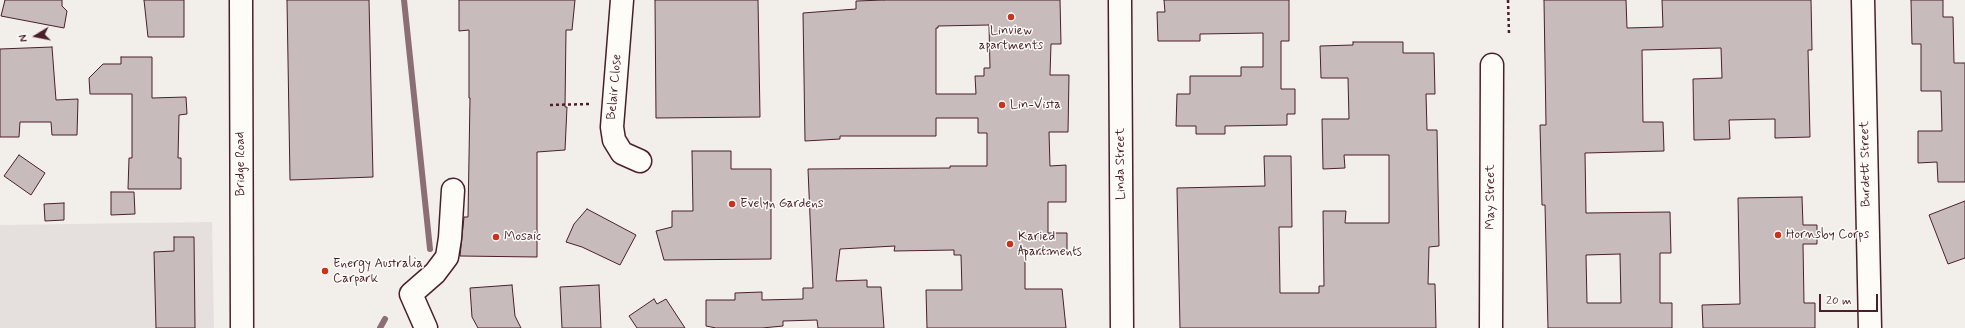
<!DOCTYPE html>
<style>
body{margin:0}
#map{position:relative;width:1965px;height:328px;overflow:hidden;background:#f2efeb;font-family:Mynerve,sans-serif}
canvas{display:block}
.north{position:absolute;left:16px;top:16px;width:40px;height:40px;-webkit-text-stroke:3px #fdfcf7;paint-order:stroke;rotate:260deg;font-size:11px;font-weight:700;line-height:16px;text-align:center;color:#4a1f2b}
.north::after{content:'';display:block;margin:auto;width:14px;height:18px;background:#4a1f2b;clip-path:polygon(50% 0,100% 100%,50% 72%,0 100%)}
.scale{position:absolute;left:1819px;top:294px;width:59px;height:18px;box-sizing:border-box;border:2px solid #4a1f2b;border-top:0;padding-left:5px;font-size:12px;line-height:14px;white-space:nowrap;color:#4a1f2b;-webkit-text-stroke:3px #fdfcf7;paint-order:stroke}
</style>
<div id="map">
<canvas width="1965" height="328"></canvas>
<div class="north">N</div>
<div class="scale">20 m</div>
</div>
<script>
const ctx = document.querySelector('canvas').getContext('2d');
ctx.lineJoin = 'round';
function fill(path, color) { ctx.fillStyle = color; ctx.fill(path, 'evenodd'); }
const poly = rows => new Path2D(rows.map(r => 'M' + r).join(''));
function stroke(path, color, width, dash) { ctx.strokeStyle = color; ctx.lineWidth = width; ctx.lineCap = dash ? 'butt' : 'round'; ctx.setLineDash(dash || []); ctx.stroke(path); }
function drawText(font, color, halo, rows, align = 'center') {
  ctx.font = font + ' Mynerve,sans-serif'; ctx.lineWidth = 3; ctx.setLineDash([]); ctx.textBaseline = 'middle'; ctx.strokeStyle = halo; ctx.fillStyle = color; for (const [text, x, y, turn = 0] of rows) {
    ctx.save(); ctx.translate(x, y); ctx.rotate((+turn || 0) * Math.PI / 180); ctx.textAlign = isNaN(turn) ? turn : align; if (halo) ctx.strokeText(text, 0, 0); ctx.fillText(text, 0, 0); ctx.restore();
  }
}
fill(poly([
 [212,222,214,328,0,328,0,225]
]), '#e5dfdd');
stroke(poly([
 [404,0,430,249],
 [380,328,385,319]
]), '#8b6f75', 6);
const building = poly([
 [5,0,62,0,62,6,67,11,64,28,1,16,5,0],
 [144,0,184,0,184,37,148,37,144,0],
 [287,0,369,0,373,177,290,180,287,0],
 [459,0,575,0,572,30,566,30,565,107,567,107,565,150,537,152,537,257,460,256,464,217,468,217,470,98,469,98,469,30,459,31,459,0],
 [655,0,758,0,760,117,656,118,655,0],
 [884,0,1060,0,1061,44,1051,44,1050,75,1069,75,1068,132,1049,132,1050,166,1066,165,1066,202,1048,202,1048,233,1067,233,1067,254,1025,254,1025,289,1062,289,1066,328,927,328,926,290,962,290,961,255,954,255,954,250,894,251,895,246,840,249,836,281,867,280,867,287,881,287,884,328,818,328,817,320,783,321,783,326,762,328,716,328,706,326,706,300,735,300,735,293,762,292,762,300,803,299,803,288,813,288,808,169,950,168,950,166,987,166,987,133,978,133,978,118,936,118,936,136,840,136,840,139,805,141,803,13,856,9,856,1,884,0],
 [989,25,990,68,984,68,984,76,975,76,976,94,936,94,936,28,938,28,938,26,989,25],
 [1164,0,1289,0,1289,41,1281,41,1281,89,1295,89,1295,114,1287,114,1287,125,1225,126,1225,134,1196,134,1196,126,1176,126,1177,94,1190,94,1190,76,1241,76,1241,67,1263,67,1263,33,1200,34,1200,41,1158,41,1157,12,1165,12,1164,0],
 [1544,0,1626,0,1627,28,1663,27,1662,0,1811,0,1812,50,1808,50,1810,137,1775,138,1775,119,1729,120,1730,139,1694,140,1693,79,1722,78,1721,48,1642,50,1643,122,1663,122,1664,151,1585,153,1586,213,1670,212,1671,253,1660,253,1660,303,1672,303,1672,328,1548,328,1545,205,1542,205,1540,125,1546,125,1544,0],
 [1620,254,1621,303,1587,303,1586,255,1620,254],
 [1911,0,1943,0,1943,17,1953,17,1954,63,1965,63,1965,182,1938,182,1937,162,1918,163,1918,131,1942,131,1941,91,1921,91,1921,44,1912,44,1911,0],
 [1353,42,1403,42,1403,53,1434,53,1435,94,1426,94,1427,130,1437,130,1439,246,1429,247,1428,284,1435,284,1436,328,1180,328,1177,188,1265,186,1264,156,1291,156,1292,227,1279,227,1280,293,1319,293,1319,286,1324,286,1323,211,1346,211,1345,223,1389,223,1389,155,1344,155,1345,168,1323,169,1322,119,1349,119,1348,78,1321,78,1320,46,1353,45,1353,42],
 [52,47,56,100,78,99,77,135,52,135,51,122,20,122,19,137,0,137,0,49,52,47],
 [121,57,152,57,152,98,186,97,187,114,179,115,178,158,181,158,181,189,128,189,129,158,132,158,132,94,90,94,89,78,103,64,121,64,121,57],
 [692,151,731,151,731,169,771,169,771,259,664,260,656,231,672,227,672,211,693,211,692,151],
 [19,155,45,173,31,195,4,176,19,155],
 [111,192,134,192,135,214,111,215,111,192],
 [1802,197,1803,225,1817,225,1817,244,1803,244,1804,303,1815,303,1815,328,1703,328,1702,305,1740,304,1738,198,1802,197],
 [1965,201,1965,258,1948,264,1929,215,1965,201],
 [64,203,64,220,45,221,44,204,64,203],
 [587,209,636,235,620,265,582,247,566,242,574,224,587,209],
 [174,237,194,237,195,328,156,328,154,252,174,251,174,237],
 [512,285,515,316,521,328,478,328,472,317,470,288,512,285],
 [599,285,601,328,562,328,560,287,599,285],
 [654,299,657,304,666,299,685,328,637,328,629,316,654,299]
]);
fill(building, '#c8bbbb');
stroke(building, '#4a1f2b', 1);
const minor = poly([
 [241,0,242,328],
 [622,0,612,127,614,140,622,153,640,161],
 [1120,0,1122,328],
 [1863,0,1870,328],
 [426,328,411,294,435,273,447,257,450,238,453,190],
 [1491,328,1492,65]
]);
stroke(minor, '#4a1f2b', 25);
stroke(poly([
 [1508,0,1509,34],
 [550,105,589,104]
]), '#4a1f2b', 2.5, [3, 3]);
stroke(minor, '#fdfcf7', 22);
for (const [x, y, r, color] of [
 [1011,17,4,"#c8321e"],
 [1002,105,4,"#c8321e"],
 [732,204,4,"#c8321e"],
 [1778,235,4,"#c8321e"],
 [496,237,4,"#c8321e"],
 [1010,244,4,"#c8321e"],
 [325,271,4,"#c8321e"]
]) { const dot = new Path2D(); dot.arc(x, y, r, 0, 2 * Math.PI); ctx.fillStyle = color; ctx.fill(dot); stroke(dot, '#fdfcf7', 1.5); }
drawText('13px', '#4a1f2b', '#fdfcf7', [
 ["Linview",1011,31,"center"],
 ["apartments",1011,46,"center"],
 ["Lin-Vista",1010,105],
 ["Evelyn Gardens",740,204],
 ["Hornsby Corps",1786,235],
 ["Mosaic",504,237],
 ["Karied",1018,237],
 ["Apartments",1018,252],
 ["Energy Australia",333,264],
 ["Carpark",333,279]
], 'left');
drawText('13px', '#4a1f2b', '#fdfcf7', [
 ["Belair Close",615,87,-85],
 ["Bridge Road",241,164,-90],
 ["Linda Street",1121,164,-90],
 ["Burdett Street",1866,164,-91],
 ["May Street",1491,197,-90]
]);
</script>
